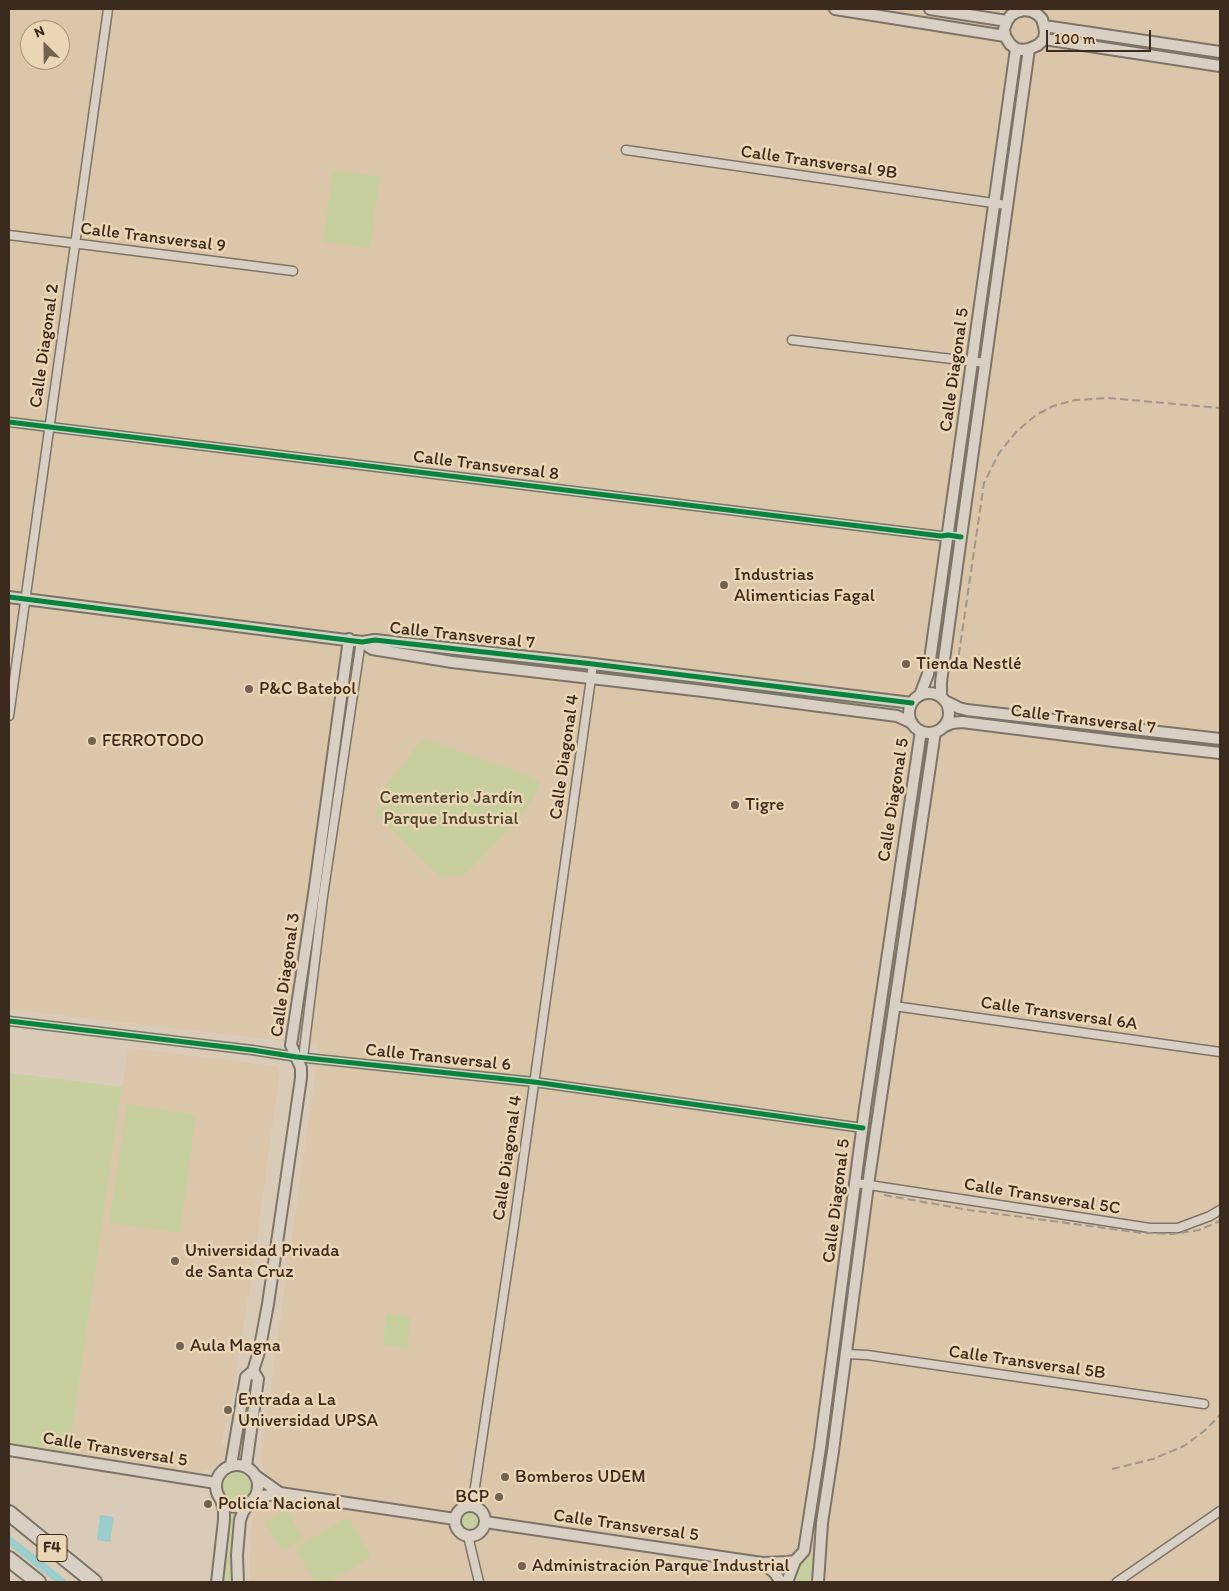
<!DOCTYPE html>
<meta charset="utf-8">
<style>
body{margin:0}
#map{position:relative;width:1229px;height:1591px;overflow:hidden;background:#d9cbb8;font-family:Itim,sans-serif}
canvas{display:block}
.frame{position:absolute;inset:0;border:10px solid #3b2a1e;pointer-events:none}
.north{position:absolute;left:20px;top:20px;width:50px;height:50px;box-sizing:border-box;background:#ead6b4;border:1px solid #a49178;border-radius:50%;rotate:337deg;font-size:14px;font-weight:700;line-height:20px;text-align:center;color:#3b2a1e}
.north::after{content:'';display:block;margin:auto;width:18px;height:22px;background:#726254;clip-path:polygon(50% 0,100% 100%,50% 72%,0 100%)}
.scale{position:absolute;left:1046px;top:30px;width:105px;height:22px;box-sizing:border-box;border:2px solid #3b2a1e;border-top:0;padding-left:6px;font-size:15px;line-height:18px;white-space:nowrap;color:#3b2a1e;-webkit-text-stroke:4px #ead6b4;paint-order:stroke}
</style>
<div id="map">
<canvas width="1229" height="1591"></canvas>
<div class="frame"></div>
<div class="north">N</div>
<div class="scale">100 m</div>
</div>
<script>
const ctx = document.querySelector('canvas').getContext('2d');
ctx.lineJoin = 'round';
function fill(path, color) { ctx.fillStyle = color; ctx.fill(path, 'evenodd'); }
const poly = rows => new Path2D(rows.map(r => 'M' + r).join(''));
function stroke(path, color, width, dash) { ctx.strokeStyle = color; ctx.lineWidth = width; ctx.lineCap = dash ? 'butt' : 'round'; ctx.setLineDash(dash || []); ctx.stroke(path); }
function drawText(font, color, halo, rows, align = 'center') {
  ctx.font = font + ' Itim,sans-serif'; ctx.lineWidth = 5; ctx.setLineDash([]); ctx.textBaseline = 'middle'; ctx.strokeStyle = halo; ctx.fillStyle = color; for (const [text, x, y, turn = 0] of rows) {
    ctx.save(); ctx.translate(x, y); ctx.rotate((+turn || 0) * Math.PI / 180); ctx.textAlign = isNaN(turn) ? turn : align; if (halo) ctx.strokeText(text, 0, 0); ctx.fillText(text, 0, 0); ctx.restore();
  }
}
fill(poly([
 [9,9,1220,9,1220,1582,251,1582,249,1570,252,1518,256,1509,269,1499,272,1479,267,1474,261,1464,261,1454,319,1045,9,1009],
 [30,30,60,30,60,60,30,60],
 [128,1048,276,1066,280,1070,253,1266,230,1408,232,1409,231,1412,229,1412,228,1423,225,1423,222,1442,226,1448,222,1460,214,1467,201,1472,183,1471,183,1467,176,1467,175,1471,163,1469,163,1466,69,1452]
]), '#dcc6aa');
fill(poly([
 [333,170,380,176,370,248,323,242],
 [423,738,532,777,541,782,534,797,521,816,466,874,459,876,440,876,379,818,378,815,376,815,376,808,380,807,381,792],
 [9,1073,122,1087,69,1452,9,1442],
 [127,1104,196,1115,180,1233,109,1223],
 [387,1314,411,1317,407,1348,383,1345],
 '221 1485a16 16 0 1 1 32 0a16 16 0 1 1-32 0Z',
 [286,1508,303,1539,282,1551,265,1522],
 [229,1510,237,1512,233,1555,233,1582,222,1582],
 '458 1521a11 11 0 1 1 22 0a11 11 0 1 1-22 0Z',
 [348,1517,372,1557,328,1582,315,1582,295,1548],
 [811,1555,815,1560,812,1582,792,1582,798,1564,806,1557]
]), '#c7cf9f');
fill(poly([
 [100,1515,114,1517,110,1542,97,1540]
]), '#99cecc');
stroke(poly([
 [9,1540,62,1582]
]), '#99cecc', 8);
const street = poly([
 [626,150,1007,205],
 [9,235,293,271],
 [792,340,986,363],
 [9,422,941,536,948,535,961,537],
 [9,716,108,9],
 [894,1006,1220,1052],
 [9,1021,252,1050,297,1057,534,1082,863,1128],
 [303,1058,323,896,361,641],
 [856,1183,1150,1228,1178,1228,1210,1216,1220,1210],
 [846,1354,867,1355,1204,1404],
 [472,1507,515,1219,593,664],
 [468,1536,479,1582],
 [1117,1582,1220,1511]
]);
const secondary = poly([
 [835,9,1005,36],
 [930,9,1007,21],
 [1024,10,1031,11,1037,14,1042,19,1044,26,1045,32,1044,39,1038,45,1029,49,1023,50,1016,49,1010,44,1005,36,1004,29,1007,21,1011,15,1017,12,1024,10],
 [1044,26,1220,52],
 [1044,39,1220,66],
 [9,597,362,642,375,640,593,664,912,703],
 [362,642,372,649,452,662,703,691,897,716,912,723],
 '909 713a20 20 0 1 1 40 0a20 20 0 1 1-40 0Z',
 [920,695,928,674,1016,49],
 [941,697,941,682,961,537,1029,49],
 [945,701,959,708,967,710,1220,739],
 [943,727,952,723,962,722,1122,742,1220,753],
 [9,1450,216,1483],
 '216 1486a21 21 0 1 1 42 0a21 21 0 1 1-42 0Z',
 [231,1465,246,1377,253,1371,259,1352,268,1304,292,1140,301,1078,301,1068,291,1045,314,894,349,639],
 [246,1466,258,1379,253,1371],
 [256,1476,280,1493],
 [254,1498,280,1493,455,1519],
 '455 1521a15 15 0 1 1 30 0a15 15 0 1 1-30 0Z',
 [485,1522,762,1563,788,1562,795,1561],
 [762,1563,774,1572,781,1582],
 [217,1582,224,1520,224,1510,221,1500],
 [238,1582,237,1555,240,1520,243,1512,249,1503],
 [787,1582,795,1561,804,1551,820,1448,865,1108,921,731],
 [818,1582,822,1523,833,1451,868,1185,935,732]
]);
const highway = poly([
 [9,1513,94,1582],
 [9,1559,38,1582]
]);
stroke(street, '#7d7468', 11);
stroke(secondary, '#7d7468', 14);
stroke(highway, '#7d7468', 18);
stroke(street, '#d8d0c4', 8);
stroke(secondary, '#d8d0c4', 10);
stroke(highway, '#d8d0c4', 14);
stroke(poly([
 [957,667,984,483,999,453,1017,431,1036,415,1053,406,1075,400,1108,398,1220,408],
 [884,1195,969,1210,1142,1233,1173,1234,1199,1230,1220,1221],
 [1112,1469,1153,1459,1184,1446,1204,1431,1220,1415]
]), '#a0988e', 2, [8, 4]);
stroke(poly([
 [9,422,941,536,948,535,961,537],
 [9,597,362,642,375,640,593,664,912,703],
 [9,1021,252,1050,297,1057,534,1082,863,1128]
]), '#00873e', 5);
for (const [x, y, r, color] of [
 [724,585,5,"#726254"],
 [906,664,5,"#726254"],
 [249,689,5,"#726254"],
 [92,741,5,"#726254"],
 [735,805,5,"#726254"],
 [175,1261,5,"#726254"],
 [180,1346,5,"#726254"],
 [228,1410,5,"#726254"],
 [505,1477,5,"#726254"],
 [499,1497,5,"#726254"],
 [208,1504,5,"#726254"],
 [522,1566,5,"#726254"]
]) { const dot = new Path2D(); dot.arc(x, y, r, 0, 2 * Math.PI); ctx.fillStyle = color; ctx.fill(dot); stroke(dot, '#ead6b4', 2); }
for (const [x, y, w] of [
 [52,1548,30]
]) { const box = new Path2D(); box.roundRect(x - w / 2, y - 13.5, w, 27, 4); ctx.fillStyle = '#ead6b4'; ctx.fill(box); stroke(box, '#3b2a1e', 1); }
drawText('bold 16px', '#3b2a1e', null, [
 ["F4",52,1548]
]);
drawText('18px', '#3b2a1e', '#ead6b4', [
 ["Calle Transversal 9B",819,163,8],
 ["Calle Transversal 9",153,238,7],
 ["Calle Diagonal 2",45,346,-82],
 ["Calle Diagonal 5",955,370,-82],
 ["Calle Transversal 8",486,466,7],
 ["Calle Transversal 7",462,636,6],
 ["Calle Transversal 7",1083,720,7],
 ["Calle Diagonal 4",565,757,-82],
 ["Calle Diagonal 5",894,800,-81],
 ["Calle Diagonal 3",286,975,-82],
 ["Calle Transversal 6A",1059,1014,8],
 ["Calle Transversal 6",438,1058,6],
 ["Calle Diagonal 4",508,1158,-82],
 ["Calle Transversal 5C",1042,1197,9],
 ["Calle Diagonal 5",837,1201,-83],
 ["Calle Transversal 5B",1027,1363,8],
 ["Calle Transversal 5",115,1450,9],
 ["Calle Transversal 5",626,1526,8]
]);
drawText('18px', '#3b2a1e', '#ead6b4', [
 ["Industrias",734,575],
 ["Alimenticias Fagal",734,596],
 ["Tienda Nestlé",916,664],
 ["P&C Batebol",259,689],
 ["FERROTODO",102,741],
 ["Tigre",745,805],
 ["Universidad Privada",185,1251],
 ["de Santa Cruz",185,1272],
 ["Aula Magna",190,1346],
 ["Entrada a La",238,1400],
 ["Universidad UPSA",238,1421],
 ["Bomberos UDEM",515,1477],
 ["BCP",489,1497,"right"],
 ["Policía Nacional",218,1504],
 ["Administración Parque Industrial",532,1566]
], 'left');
drawText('18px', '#4e432e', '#ead6b4', [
 ["Cementerio Jardín",451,798],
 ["Parque Industrial",451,819]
]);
</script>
